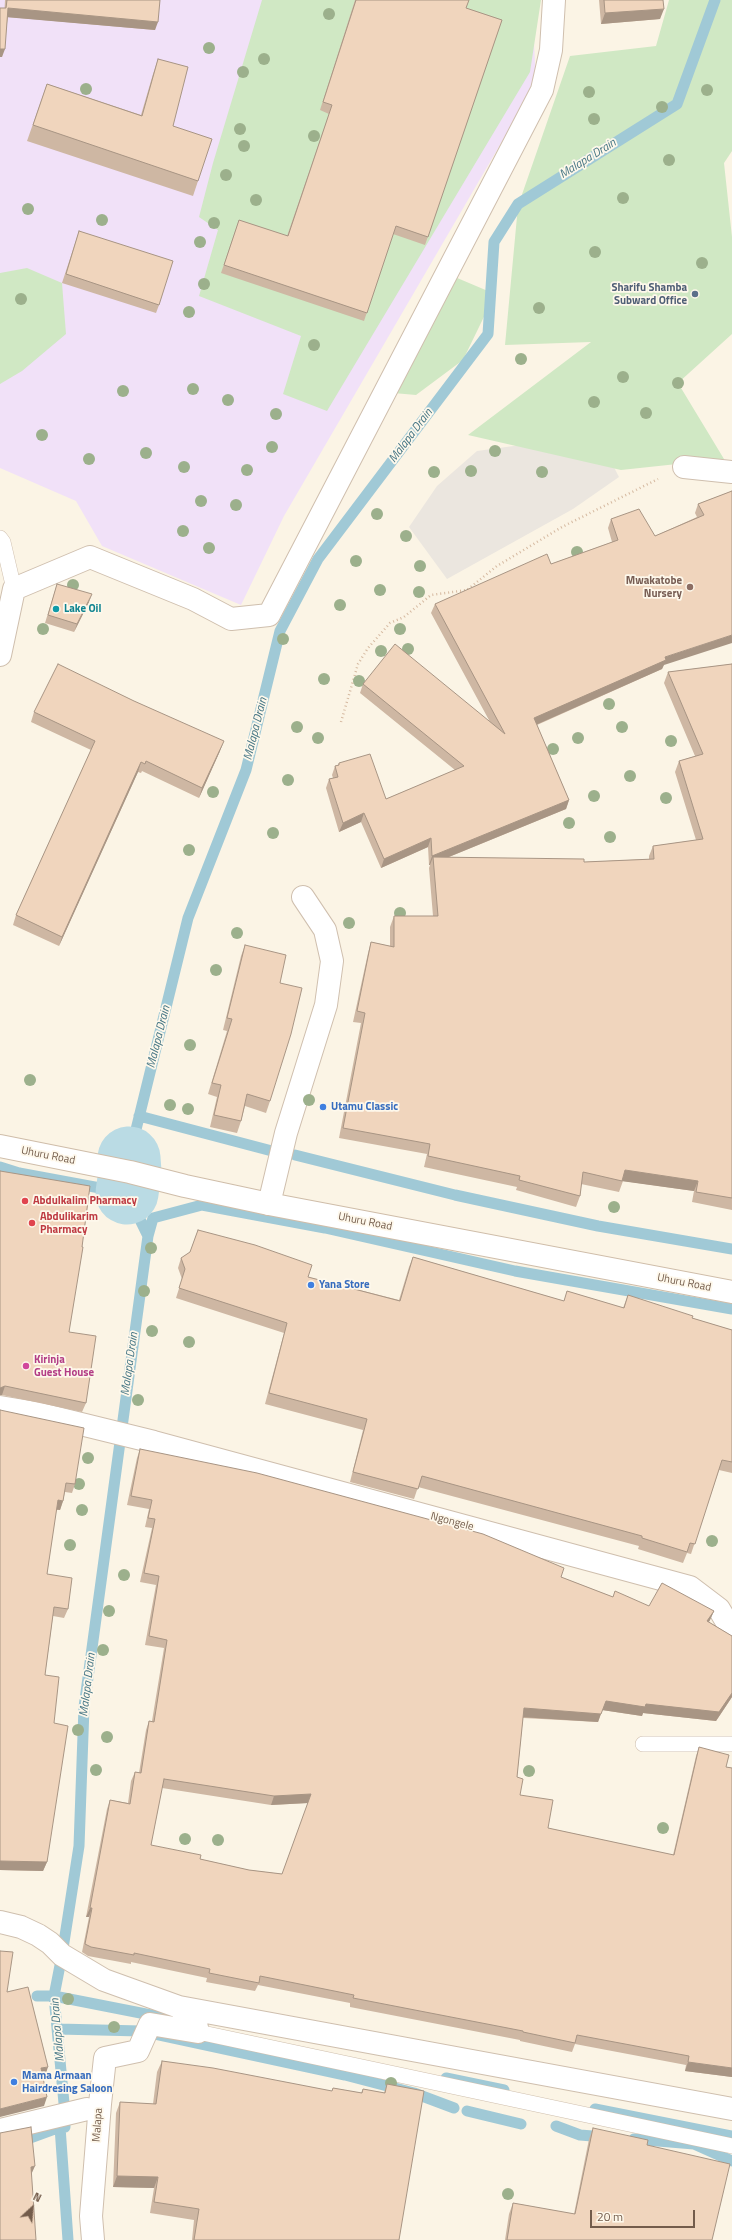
<!DOCTYPE html>
<style>
body{margin:0}
#map{position:relative;width:732px;height:2240px;overflow:hidden;background:#fbf4e5;font-family:"Titillium Web",sans-serif}
canvas{display:block}
.north{position:absolute;left:12px;top:2188px;width:40px;height:40px;-webkit-text-stroke:3px #fef8eb;paint-order:stroke;rotate:26deg;font-size:11px;font-weight:700;line-height:16px;text-align:center;color:#735c4b}
.north::after{content:'';display:block;margin:auto;width:14px;height:18px;background:#735c4b;clip-path:polygon(50% 0,100% 100%,50% 72%,0 100%)}
.scale{position:absolute;left:590px;top:2210px;width:105px;height:18px;box-sizing:border-box;border:2px solid #735c4b;border-top:0;padding-left:5px;font-size:12px;line-height:14px;white-space:nowrap;color:#735c4b;-webkit-text-stroke:3px #fef8eb;paint-order:stroke}
</style>
<div id="map">
<canvas width="732" height="2240"></canvas>
<div class="north">N</div>
<div class="scale">20 m</div>
</div>
<script>
const ctx = document.querySelector('canvas').getContext('2d');
ctx.lineJoin = 'round';
function fill(path, color) { ctx.fillStyle = color; ctx.fill(path, 'evenodd'); }
const poly = rows => new Path2D(rows.map(r => 'M' + r).join(''));
function stroke(path, color, width, dash) { ctx.strokeStyle = color; ctx.lineWidth = width; ctx.lineCap = dash ? 'butt' : 'round'; ctx.setLineDash(dash || []); ctx.stroke(path); }
function drawText(font, color, halo, rows, align = 'center') {
  ctx.font = font + ' "Titillium Web",sans-serif'; ctx.lineWidth = 3.5; ctx.setLineDash([]); ctx.textBaseline = 'middle'; ctx.strokeStyle = halo; ctx.fillStyle = color; for (const [text, x, y, turn = 0] of rows) {
    ctx.save(); ctx.translate(x, y); ctx.rotate((+turn || 0) * Math.PI / 180); ctx.textAlign = isNaN(turn) ? turn : align; if (halo) ctx.strokeText(text, 0, 0); ctx.fillText(text, 0, 0); ctx.restore();
  }
}
fill(poly([
 [550,441,605,450,619,477,573,509,447,579,409,527,437,486,477,451]
]), '#ebe6df');
fill(poly([
 [0,0,532,0,536,83,284,516,241,605,102,546,76,501,0,468]
]), '#f1e1f8');
fill(poly([
 [262,0,541,0,530,72,327,411,283,394,301,336,199,296,218,230,199,217,213,163],
 [669,0,732,0,732,151,724,163,732,237,732,334,678,383,724,459,621,470,468,435,591,342,505,345,518,206,570,56,656,46],
 [27,268,62,283,66,334,22,371,0,384,0,273],
 [443,272,495,294,463,360,416,395,382,392]
]), '#d0e8c4');
stroke(poly([
 [139,1116,272,1151],
 [295,1155,455,1195,598,1226,732,1249],
 [129,1158,188,918,246,770,280,631,318,559,488,334,494,242,518,204,677,104,715,0],
 [0,1167,19,1173,127,1193,148,1236,84,1707,79,1846,62,1955,54,1996,65,2114,65,2127,60,2127,68,2240],
 [148,1236,153,1218,202,1205,325,1228,515,1271,732,1309],
 [37,1996,54,1996,161,2017],
 [58,2029,141,2031,345,2075,414,2093,454,2108],
 [446,2078,504,2090],
 [595,2109,732,2136],
 [467,2111,521,2124],
 [556,2126,580,2135,605,2137],
 [634,2139,694,2144,732,2161],
 [0,2149,60,2127]
]), '#a0c9d6', 11);
stroke(poly([
 [127,1193,130,1172,129,1158]
]), '#badbe4', 63);
const lane = poly([
 [0,538,3,542,14,589],
 [643,1744,732,1744],
 [198,2032,732,2146]
]);
const street = poly([
 [684,467,732,472],
 [0,655,14,589,90,557,193,599,231,619,269,615,542,90,551,50,554,0],
 [269,1204,286,1133,326,1005,332,961,325,930,303,897],
 [0,1407,36,1413,154,1442,690,1587,719,1609,732,1631],
 [0,1922,21,1927,38,1935,50,1943,62,1955,104,1980,179,2007,732,2109],
 [0,2130,87,2109],
 [93,2240,91,2216,100,2104,105,2058,138,2051,150,2024,198,2032,196,2024,179,2007]
]);
const secondary = poly([
 [0,1146,130,1172,185,1186,269,1204,732,1292]
]);
stroke(lane, '#cfbfae', 16);
stroke(street, '#cfbfae', 24);
stroke(secondary, '#cfbda9', 24);
stroke(poly([
 [341,722,358,664,368,648,390,623,404,617,431,595,467,590,497,566,562,527,658,479]
]), '#d5b9a0', 2.5, [1, 3]);
stroke(lane, '#fff', 15);
stroke(street, '#fff', 22);
stroke(secondary, '#fff', 22);
ctx.fillStyle = '#9cb08c';
for (const [x, y] of [
 [329,14],
 [209,48],
 [264,59],
 [243,72],
 [86,89],
 [707,90],
 [589,92],
 [662,107],
 [594,119],
 [240,129],
 [314,136],
 [244,146],
 [669,160],
 [226,175],
 [623,198],
 [256,200],
 [28,209],
 [102,220],
 [214,223],
 [200,242],
 [595,252],
 [702,263],
 [204,284],
 [21,299],
 [539,308],
 [189,312],
 [314,345],
 [521,359],
 [623,377],
 [678,383],
 [193,389],
 [123,391],
 [228,400],
 [594,402],
 [646,413],
 [276,414],
 [42,435],
 [272,447],
 [495,451],
 [146,453],
 [89,459],
 [184,467],
 [247,470],
 [471,471],
 [434,472],
 [542,472],
 [201,501],
 [236,505],
 [377,514],
 [183,531],
 [406,536],
 [209,548],
 [577,552],
 [356,561],
 [420,566],
 [73,585],
 [380,590],
 [419,592],
 [340,605],
 [43,629],
 [400,629],
 [283,639],
 [408,649],
 [381,651],
 [324,679],
 [359,681],
 [609,704],
 [297,727],
 [622,727],
 [318,738],
 [578,738],
 [671,741],
 [553,749],
 [630,776],
 [288,780],
 [213,792],
 [594,796],
 [666,798],
 [569,823],
 [273,833],
 [610,837],
 [189,850],
 [400,913],
 [349,923],
 [237,933],
 [216,970],
 [190,1045],
 [30,1080],
 [309,1100],
 [170,1105],
 [188,1109],
 [614,1207],
 [151,1248],
 [144,1291],
 [152,1331],
 [189,1342],
 [138,1400],
 [88,1458],
 [79,1484],
 [82,1510],
 [712,1541],
 [70,1545],
 [124,1575],
 [109,1611],
 [103,1650],
 [78,1730],
 [107,1737],
 [96,1770],
 [529,1771],
 [663,1828],
 [185,1839],
 [218,1840],
 [68,1999],
 [114,2027],
 [391,2083],
 [508,2194]
]) { ctx.beginPath(); ctx.arc(x, y, 6, 0, 2 * Math.PI); ctx.fill(); }
fill(poly([
 [5,0,160,0,155,30,8,17,2,57],
 [355,0,469,0,466,8,502,20,425,245,393,234,364,321,221,273,239,220,287,236,329,114,320,110],
 [599,0,663,0,660,19,601,24],
 [158,59,173,126,198,181,193,196,27,141,47,84,141,115,153,74],
 [79,231,159,305,156,313,62,283],
 [732,491,662,669,537,725,569,800,566,809,449,857,584,862,649,859,649,856,653,846,696,840,675,772,679,761,695,756,664,683,668,672,732,664,732,1210,692,1202,694,1191,623,1181,619,1192,581,1184,580,1196,576,1207,516,1190,517,1187,424,1167,427,1154,339,1138,361,1023,353,1022,368,953,371,942,390,946,390,927,394,916,433,916,429,868,430,865,429,865,428,847,381,868,361,822,339,832,326,788,329,779,333,778,332,775,335,766,338,765,339,763,386,799,455,770,360,693,363,684,490,722,431,613,435,604,551,564,612,542,608,528,611,519,655,536,697,517,695,513,698,504],
 [57,584,89,602,74,632,45,623],
 [34,712,220,751,199,798,142,771,141,773,138,772,59,946,13,925,16,915,91,750,31,722],
 [245,945,280,983,270,1101,266,1113,245,1106,241,1121,237,1133,210,1127,217,1097,208,1094,227,1031,223,1030,241,956],
 [0,1171,69,1332,86,1403,82,1412,2,1395],
 [198,1230,308,1277,399,1300,409,1267,413,1257,564,1301,567,1291,623,1308,628,1295,692,1318,732,1330,732,1473,719,1470,691,1554,687,1553,683,1563,638,1549,639,1546,418,1487,414,1499,350,1482,363,1430,265,1404,284,1333,176,1298,182,1279,178,1268,181,1258,190,1252],
 [0,1410,75,1484,72,1493,65,1492,63,1501,60,1510,56,1510,47,1574,68,1609,64,1618,53,1616,45,1675,54,1723,47,1862,43,1871,0,1870],
 [140,1449,561,1577,613,1597,649,1606,714,1611,709,1622,732,1636,732,1697,716,1721,643,1713,642,1716,602,1710,598,1722,523,1718,517,1777,520,1795,548,1828,673,1855,696,1756,699,1747,726,1767,732,1768,732,2077,685,2071,686,2065,575,2044,572,2052,520,2041,520,2040,350,2007,350,2003,258,1985,255,1991,206,1982,207,1978,131,1962,131,1964,88,1956,82,1952,89,1917,86,1917,107,1809,110,1800,128,1803,131,1781,135,1772,139,1773,146,1730,149,1721,152,1721,164,1648,145,1645,156,1585,140,1582,152,1528,145,1527,149,1509,127,1505,137,1458],
 [162,1788,271,1805,308,1803,282,1874,249,1870,200,1859,151,1845],
 [162,2061,332,2091,333,2088,361,2093,363,2089,384,2093,387,2084,399,2240,192,2240,194,2220,150,2213,154,2188,113,2187,116,2113,120,2102,153,2104,157,2072],
 [593,2128,647,2145,712,2240,505,2240,509,2214,513,2203,574,2214,589,2139]
]), '#ceb7a3');
fill(poly([
 [8,8,158,22,155,30,5,17],
 [664,9,660,19,601,24,605,13],
 [0,49,5,49,2,57,0,57],
 [92,594,89,602,74,632,77,624],
 [732,635,732,643,664,665,662,669,531,727,534,718,665,657],
 [224,741,220,751,199,798,202,788],
 [141,762,138,772,59,946,62,937],
 [569,800,566,809,434,863,433,857,430,865,429,865,432,856],
 [364,813,361,822,339,832,343,823],
 [431,838,428,847,381,868,384,859],
 [625,1170,698,1181,694,1191,621,1181],
 [5,1386,2,1395,0,1395,0,1388],
 [58,1500,63,1501,60,1510,54,1509],
 [714,1611,710,1620,704,1630,707,1621],
 [732,1693,732,1697,716,1721,643,1713,642,1716,602,1710,606,1701,646,1704],
 [524,1708,601,1714,598,1722,520,1717],
 [311,1794,308,1803,271,1805,274,1796],
 [0,1861,47,1862,43,1871,0,1870],
 [90,1908,92,1908,89,1917,86,1917],
 [688,2062,732,2068,732,2077,685,2071],
 [48,2067,45,2076,38,2077,41,2068],
 [47,2097,44,2106,0,2117,0,2109],
 [35,2166,31,2175,31,2167],
 [117,2176,158,2177,154,2188,113,2187]
]), '#a89584');
const building = poly([
 [7,0,160,0,158,22,8,8,5,49,0,49,0,8,6,8,7,0],
 [356,0,469,0,466,8,502,20,428,237,396,226,367,313,224,265,239,220,288,236,332,105,323,102,356,0],
 [604,0,663,0,664,9,605,13,604,0],
 [158,59,188,67,173,126,212,139,198,181,33,125,47,84,142,116,158,59],
 [79,231,173,261,159,305,66,274,79,231],
 [732,491,732,635,665,657,666,660,534,718,569,800,432,856,431,838,384,859,364,813,343,823,329,779,338,777,335,766,339,765,339,763,370,754,386,799,464,766,363,684,395,644,505,734,435,604,547,554,551,564,618,540,611,519,639,509,655,536,704,515,698,504,732,491],
 [57,584,92,594,77,624,48,615,57,584],
 [58,664,134,701,224,741,202,788,146,761,145,764,141,762,62,937,16,915,95,741,34,712,58,664],
 [732,664,732,1198,696,1192,698,1181,625,1170,622,1181,583,1172,580,1196,519,1180,520,1176,428,1156,430,1144,343,1128,365,1013,357,1011,371,942,394,947,394,916,438,916,433,857,584,859,584,862,654,859,653,846,703,839,679,761,703,754,668,672,732,664],
 [245,945,286,955,280,983,302,988,291,1034,270,1101,247,1094,241,1121,214,1115,221,1085,212,1083,232,1019,227,1018,245,945],
 [0,1171,90,1186,82,1247,83,1247,69,1332,96,1336,86,1403,5,1386,0,1388,0,1171],
 [198,1230,255,1245,312,1265,308,1277,400,1301,413,1257,564,1301,567,1291,624,1308,628,1295,693,1316,692,1318,732,1330,732,1462,722,1460,695,1544,690,1543,687,1552,642,1538,642,1536,422,1476,418,1489,353,1472,367,1419,269,1393,287,1323,179,1288,185,1269,181,1258,190,1252,198,1230],
 [0,1410,84,1428,75,1484,66,1483,63,1501,58,1500,47,1574,72,1578,68,1609,54,1607,45,1675,59,1677,54,1723,68,1726,47,1862,0,1861,0,1410],
 [140,1449,257,1473,483,1534,564,1568,561,1577,613,1597,615,1591,649,1606,662,1583,714,1611,707,1621,732,1636,732,1693,719,1712,646,1704,645,1707,606,1701,601,1714,524,1708,517,1777,523,1779,520,1795,553,1800,548,1828,674,1855,699,1747,729,1755,726,1767,732,1768,732,2068,688,2062,689,2056,577,2035,575,2043,523,2032,523,2031,353,1998,354,1995,260,1976,259,1983,209,1973,210,1969,134,1953,134,1955,91,1947,85,1944,92,1908,90,1908,110,1800,130,1804,135,1772,141,1773,149,1721,154,1722,167,1640,149,1636,159,1576,144,1573,155,1519,148,1518,152,1500,131,1496,140,1449],
 [164,1779,274,1796,311,1794,282,1874,249,1870,200,1859,201,1855,151,1845,164,1779],
 [0,1951,13,1952,7,1992,28,1987,48,2067,41,2068,47,2097,0,2109,0,1951],
 [162,2061,213,2068,332,2091,333,2088,362,2093,363,2089,385,2093,387,2084,424,2091,399,2240,194,2240,199,2209,154,2202,158,2177,117,2176,120,2102,156,2104,162,2061],
 [31,2127,35,2166,31,2167,36,2240,0,2240,0,2133,31,2127],
 [593,2128,648,2140,647,2145,730,2164,712,2240,507,2240,513,2203,575,2214,593,2128]
]);
fill(building, '#f0d5bd');
stroke(building, '#a89584', 1);
for (const [x, y, r, color] of [
 [695,294,4,"#5c6f8a"],
 [690,587,4,"#8d6e63"],
 [56,609,4,"#0f9aa8"],
 [323,1107,4,"#3f7fe0"],
 [25,1201,4,"#e0444e"],
 [32,1223,4,"#e0444e"],
 [311,1285,4,"#3f7fe0"],
 [26,1366,4,"#d1479c"],
 [14,2082,4,"#3f7fe0"]
]) { const dot = new Path2D(); dot.arc(x, y, r, 0, 2 * Math.PI); ctx.fillStyle = color; ctx.fill(dot); stroke(dot, '#fef8eb', 1.5); }
drawText('bold 11px', '#4e5e75', '#fef8eb', [
 ["Sharifu Shamba",687,288],
 ["Subward Office",687,301]
], 'right');
drawText('bold 11px', '#785e54', '#fef8eb', [
 ["Mwakatobe",682,581],
 ["Nursery",682,594]
], 'right');
drawText('bold 11px', '#0d838f', '#fef8eb', [
 ["Lake Oil",64,609]
], 'left');
drawText('bold 11px', '#366cbe', '#fef8eb', [
 ["Utamu Classic",331,1107],
 ["Yana Store",319,1285],
 ["Mama Armaan",22,2076],
 ["Hairdresing Saloon",22,2089]
], 'left');
drawText('11px', '#735c4b', '#fef8eb', [
 ["Uhuru Road",48,1156,11],
 ["Uhuru Road",365,1222,11],
 ["Uhuru Road",684,1283,11],
 ["Ngongele",452,1522,15],
 ["Malapa",98,2125,-86]
]);
drawText('bold 11px', '#be3a42', '#fef8eb', [
 ["Abdulkalim Pharmacy",33,1201],
 ["Abdulikarim",40,1217],
 ["Pharmacy",40,1230]
], 'left');
drawText('bold 11px', '#b23c85', '#fef8eb', [
 ["Kirinja",34,1360],
 ["Guest House",34,1373]
], 'left');
drawText('italic 12px', '#467685', '#fef8eb', [
 ["Malapa Drain",588,159,-32],
 ["Malapa Drain",411,436,-53],
 ["Malapa Drain",256,729,-76],
 ["Malapa Drain",159,1037,-76],
 ["Malapa Drain",130,1364,-82],
 ["Malapa Drain",88,1685,-83],
 ["Malapa Drain",58,2030,-95]
]);
</script>
